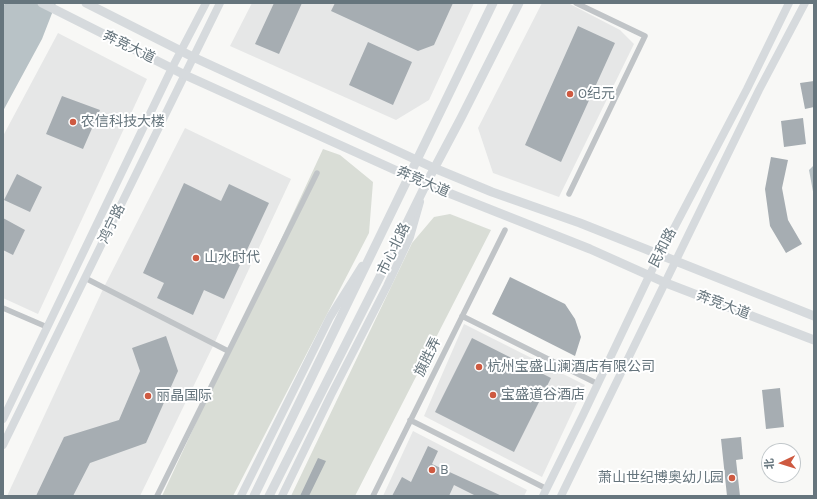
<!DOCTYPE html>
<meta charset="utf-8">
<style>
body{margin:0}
#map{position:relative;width:817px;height:499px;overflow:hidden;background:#f8f8f6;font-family:Karla,"Noto Sans SC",sans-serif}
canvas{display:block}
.frame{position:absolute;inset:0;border:4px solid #66757d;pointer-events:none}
.north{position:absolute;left:761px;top:443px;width:40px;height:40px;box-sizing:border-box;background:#fff;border:1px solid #c2c8cb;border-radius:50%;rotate:266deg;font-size:11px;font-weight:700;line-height:16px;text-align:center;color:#66757d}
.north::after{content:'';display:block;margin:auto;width:14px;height:18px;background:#ce5a41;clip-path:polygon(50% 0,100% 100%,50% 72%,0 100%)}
</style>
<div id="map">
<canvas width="817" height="499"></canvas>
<div class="frame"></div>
<div class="north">北</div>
</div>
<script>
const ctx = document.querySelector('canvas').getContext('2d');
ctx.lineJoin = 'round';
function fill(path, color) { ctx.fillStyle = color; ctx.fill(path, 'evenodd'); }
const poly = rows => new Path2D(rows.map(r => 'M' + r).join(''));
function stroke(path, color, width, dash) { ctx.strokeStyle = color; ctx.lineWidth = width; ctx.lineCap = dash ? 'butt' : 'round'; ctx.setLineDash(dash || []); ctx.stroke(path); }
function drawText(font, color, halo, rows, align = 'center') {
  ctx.font = font + ' Karla,"Noto Sans SC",sans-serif'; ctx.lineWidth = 4; ctx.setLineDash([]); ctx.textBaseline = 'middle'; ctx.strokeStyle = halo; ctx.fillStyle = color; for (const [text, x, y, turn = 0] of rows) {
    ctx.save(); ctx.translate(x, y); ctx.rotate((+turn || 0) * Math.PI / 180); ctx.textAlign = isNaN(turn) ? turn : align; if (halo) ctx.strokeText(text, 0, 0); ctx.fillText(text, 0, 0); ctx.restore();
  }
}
fill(poly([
 [252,3,474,3,429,100,396,120,230,46],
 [542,3,568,3,620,30,634,44,559,197,493,173,478,128],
 [58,33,147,79,38,314,3,298,3,136],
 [185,128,291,179,214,344,140,496,7,496,104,287],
 [464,324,585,385,542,477,424,416],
 [413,431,527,490,524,496,383,496]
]), '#e6e7e7');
fill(poly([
 [323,149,340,155,373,182,369,233,233,496,162,496],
 [450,214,491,230,355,496,291,496,412,243,434,217]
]), '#d9ddd6');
fill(poly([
 [5,3,56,3,42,39,3,111,3,7],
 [814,165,814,197,809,170]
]), '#b8c2c6');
fill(poly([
 [274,3,302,3,279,54,255,44],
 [335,3,453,3,434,45,418,51,331,11],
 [578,26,615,43,561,162,525,145],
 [368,42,412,62,393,105,349,85],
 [814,81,814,107,805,109,800,83],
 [62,96,100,110,83,149,46,134],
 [803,118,806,144,784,147,781,121],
 [771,157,788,160,782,188,788,220,802,244,786,253,770,226,765,189],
 [17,174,42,187,30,212,4,200],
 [184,183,221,201,229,184,269,203,224,299,204,290,193,315,157,298,164,283,143,273],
 [3,218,25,230,13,255,3,250],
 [510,277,565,304,575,319,581,337,575,356,492,314],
 [166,336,178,371,146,443,90,463,73,496,36,496,64,437,119,420,140,371,132,348],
 [472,338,551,378,514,452,435,412],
 [780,388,784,427,766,429,762,390],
 [741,437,743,459,736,460,740,496,727,496,721,439],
 [428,446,438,451,432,464,502,496,476,496,454,485,449,496,392,496,402,477,411,482],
 [318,458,326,461,309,496,300,496]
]), '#a6adb2');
stroke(poly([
 [569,194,645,36,576,3],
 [85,278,228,351],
 [3,308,47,327],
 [462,316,598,384],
 [410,420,547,489],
 [157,496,317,173],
 [373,496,505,230]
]), '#c0c4c7', 5.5);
stroke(poly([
 [3,419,172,68,206,3],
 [3,445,220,3],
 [241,496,330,317,362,266],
 [282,496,331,395,387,286,410,237,420,202],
 [543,496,583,415,650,274,747,89,789,3],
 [561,496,759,90,805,3]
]), '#d6dadd', 8);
stroke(poly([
 [42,3,185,75,426,184,590,249,666,283,814,340],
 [86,3,193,57,434,168,492,192,580,223,814,316],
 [254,496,493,3],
 [269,496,401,235,426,184,461,118,519,3]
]), '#d6dadd', 9);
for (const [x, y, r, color] of [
 [570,94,4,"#ce5a41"],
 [73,122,4,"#ce5a41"],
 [196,258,4,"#ce5a41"],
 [479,367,4,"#ce5a41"],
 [493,395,4,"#ce5a41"],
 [148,396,4,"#ce5a41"],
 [432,470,4,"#ce5a41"],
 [732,478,4,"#ce5a41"]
]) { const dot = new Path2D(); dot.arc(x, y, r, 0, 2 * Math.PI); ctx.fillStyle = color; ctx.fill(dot); stroke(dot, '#fff', 1.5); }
drawText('14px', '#66757d', '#fff', [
 ["奔竞大道",129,47,26],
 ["奔竞大道",423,182,24],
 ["鸿宁路",112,224,-64],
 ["民和路",663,248,-63],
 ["市心北路",394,249,-64],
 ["奔竞大道",723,305,21],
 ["旗胜弄",428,357,-64]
]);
drawText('14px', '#66757d', '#fff', [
 ["O纪元",578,94],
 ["农信科技大楼",81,122],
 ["山水时代",204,258],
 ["杭州宝盛山澜酒店有限公司",487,367],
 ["宝盛道谷酒店",501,395],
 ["丽晶国际",156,396],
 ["B",440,470],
 ["萧山世纪博奥幼儿园",724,478,"right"]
], 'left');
</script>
